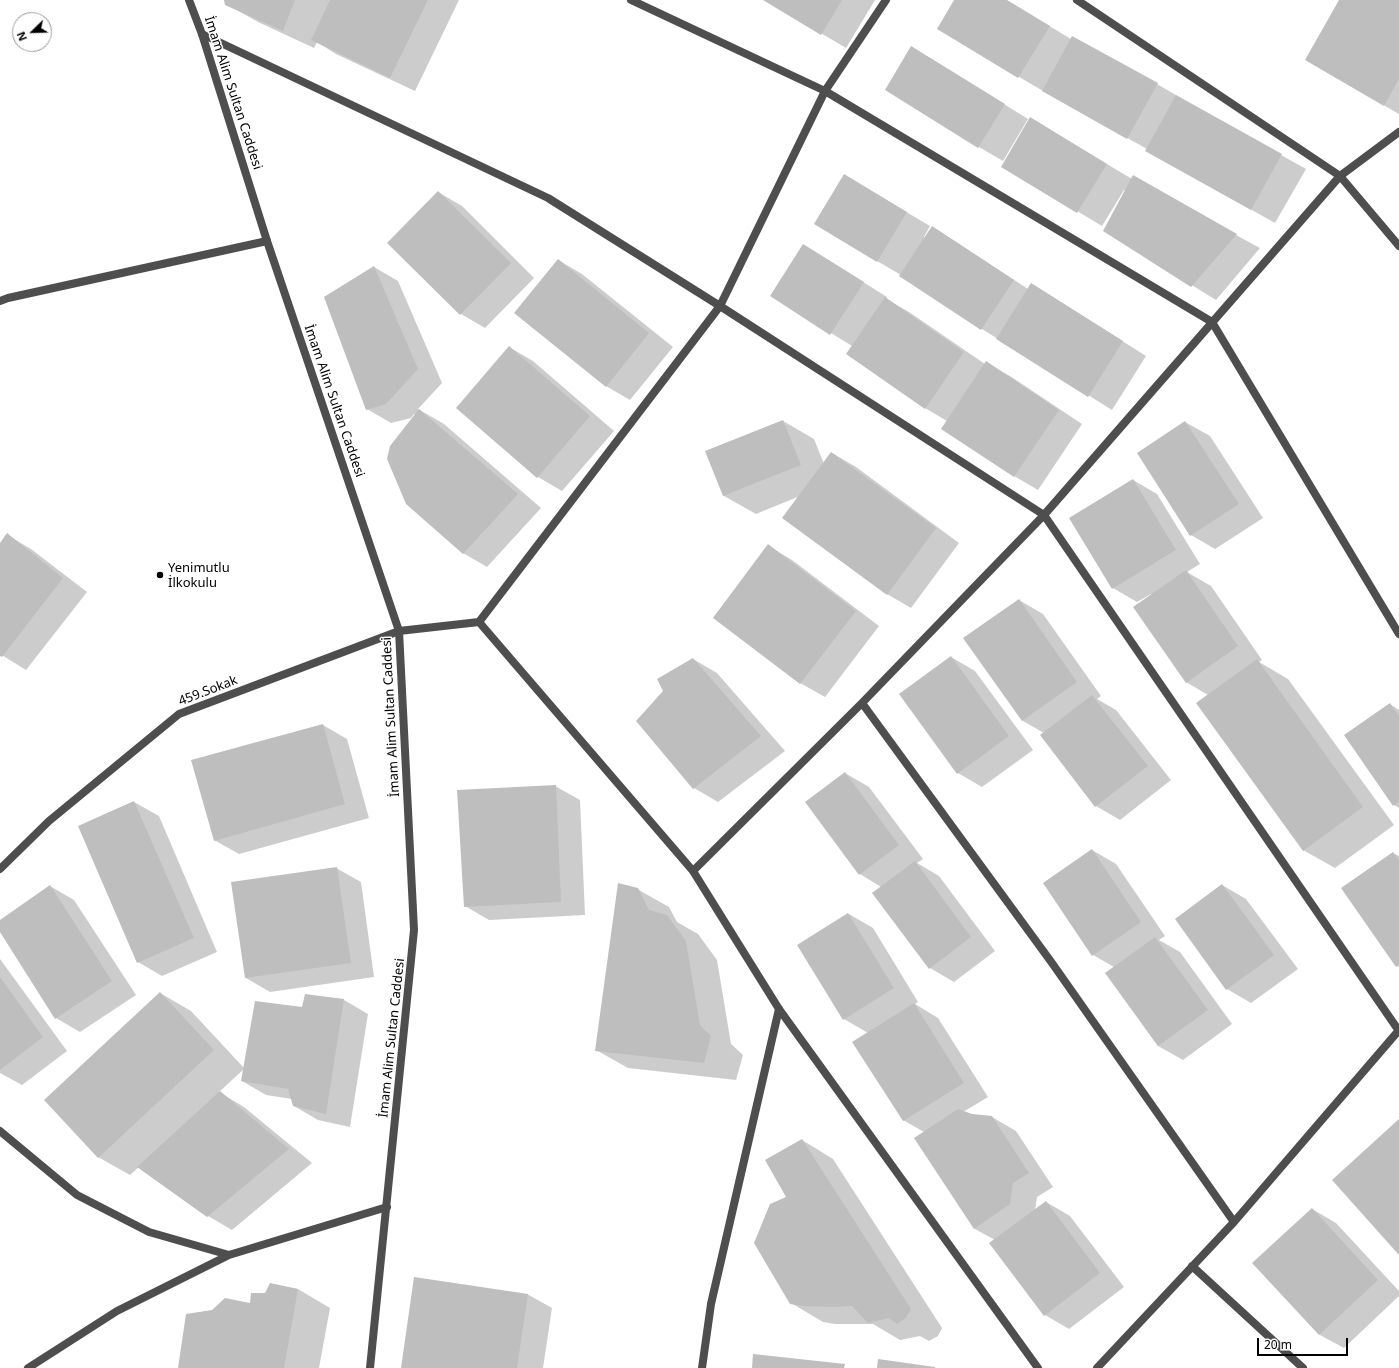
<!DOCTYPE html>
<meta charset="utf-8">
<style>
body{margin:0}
#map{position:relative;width:1399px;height:1368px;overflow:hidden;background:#fff;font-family:"Noto Sans",sans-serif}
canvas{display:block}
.north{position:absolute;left:12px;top:12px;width:40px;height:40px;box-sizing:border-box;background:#fff;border:1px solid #999;border-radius:50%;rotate:247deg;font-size:11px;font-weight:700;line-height:16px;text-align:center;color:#000}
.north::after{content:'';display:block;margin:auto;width:14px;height:18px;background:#000;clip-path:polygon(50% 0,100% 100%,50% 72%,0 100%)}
.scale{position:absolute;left:1257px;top:1338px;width:91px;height:18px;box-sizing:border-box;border:2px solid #000;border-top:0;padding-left:5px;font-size:12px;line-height:14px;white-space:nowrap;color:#000;-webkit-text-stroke:3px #fff;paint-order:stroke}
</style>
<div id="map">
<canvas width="1399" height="1368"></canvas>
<div class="north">N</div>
<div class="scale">20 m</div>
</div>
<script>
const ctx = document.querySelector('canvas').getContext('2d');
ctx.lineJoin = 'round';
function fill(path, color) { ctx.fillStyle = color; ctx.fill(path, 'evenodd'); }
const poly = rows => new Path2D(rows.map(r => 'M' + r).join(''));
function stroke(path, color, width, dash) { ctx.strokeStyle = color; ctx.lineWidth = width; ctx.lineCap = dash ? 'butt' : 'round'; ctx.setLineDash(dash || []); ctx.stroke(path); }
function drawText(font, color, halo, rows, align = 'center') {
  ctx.font = font + ' "Noto Sans",sans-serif'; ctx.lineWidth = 3; ctx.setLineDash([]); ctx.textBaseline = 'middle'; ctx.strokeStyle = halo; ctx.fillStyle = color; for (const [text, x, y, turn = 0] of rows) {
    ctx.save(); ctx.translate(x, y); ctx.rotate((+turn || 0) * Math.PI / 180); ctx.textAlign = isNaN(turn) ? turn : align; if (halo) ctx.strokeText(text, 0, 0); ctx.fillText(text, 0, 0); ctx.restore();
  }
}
fill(poly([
 [225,0,459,0,415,91,336,54,317,42,314,48,258,22,226,4],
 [765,0,875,0,846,48],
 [956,0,1006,0,1071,39,1157,84,1181,98,1181,99,1306,169,1275,223,1170,164,1147,149,1043,91,938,29],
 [1340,0,1399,0,1399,114,1306,60],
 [912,47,1028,119,1003,161,979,147],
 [1055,133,1132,179,1260,248,1216,300,1104,231,1126,191,1124,190,1102,226,1002,166],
 [844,175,930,226,924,237,925,238,932,228,956,242,1028,289,1032,284,1146,356,1112,410,982,329,901,275,877,261],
 [438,192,462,206,534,278,485,328,461,314],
 [804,245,887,297,886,299,909,312,985,364,986,363,1010,376,1082,424,1038,490,1014,476,947,421,925,408,852,346,771,296],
 [558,260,582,274,673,347,630,400,606,386],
 [374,267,398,281,442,383,418,409,444,424,541,508,487,567,463,553,416,415,414,414,411,418,391,423,367,409],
 [509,347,533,361,614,431,562,491,538,477],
 [783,421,814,439,824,464,832,453,856,467,959,543,911,608,887,594,800,496,756,514,724,496,707,452],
 [1185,422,1210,436,1263,518,1215,549,1191,535],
 [1133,480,1157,494,1200,564,1187,572,1211,586,1262,660,1259,662,1288,679,1394,825,1335,868,1303,850,1208,695,1186,682,1151,594,1137,602,1113,588],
 [7,535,31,549,87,592,26,670,0,654,0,544],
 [768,546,792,560,879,626,825,697,800,683,714,617],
 [1019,600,1043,614,1101,696,1097,699,1116,710,1171,780,1120,820,1096,806,1041,735,1044,733,1023,721,965,638],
 [951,657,975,671,1033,750,982,787,958,773],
 [693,659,717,673,785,751,718,802,694,788],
 [1390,704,1399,710,1399,808,1394,805,1346,736],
 [323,725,347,739,369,818,239,854,214,840],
 [845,773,869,787,923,859,917,863,939,876,995,951,954,982,930,968,881,887,860,874],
 [555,786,580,800,585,915,489,920,465,906],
 [134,802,159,816,217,952,162,976,138,962],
 [1092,850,1116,864,1165,936,1159,940,1180,952,1232,1024,1183,1060,1158,1046,1106,973,1114,967,1093,955],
 [1393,853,1399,856,1399,967,1397,966],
 [336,868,361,882,374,977,270,992,246,978],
 [1222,885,1246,899,1298,969,1251,1003,1227,989],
 [50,886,74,900,136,995,80,1032,56,1018,0,930,0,922],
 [637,889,669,907,677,922,698,934,717,960,731,1044,743,1055,736,1080,628,1068,596,1050],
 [849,914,873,928,918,1002,915,1004,938,1018,988,1097,963,1112,972,1115,992,1117,1016,1131,1053,1187,1037,1197,1035,1210,1046,1202,1070,1216,1124,1287,1069,1329,1045,1315,995,1240,975,1229,915,1138,924,1132,903,1120,868,1033,844,1019],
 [0,959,67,1051,22,1085,0,1073],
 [160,993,191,1011,244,1068,303,1008,306,995,344,1000,368,1014,350,1127,318,1120,294,1106,292,1099,266,1095,242,1081,244,1069,219,1092,244,1107,312,1163,232,1230,208,1216,139,1167,130,1175,98,1157],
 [802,1140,833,1159,942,1328,938,1336,929,1341,920,1336,900,1340,873,1324,835,1324,823,1322,791,1303],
 [1312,1209,1336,1223,1399,1291,1399,1296,1344,1348,1320,1335,1253,1263],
 [271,1285,298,1289,330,1308,319,1368,179,1368,265,1294],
 [527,1294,552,1308,543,1368,402,1368]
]), '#0003');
fill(poly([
 [224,0,295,0,283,31,225,5],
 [330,0,428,0,390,78,311,40],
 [763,0,842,0,821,35],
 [954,0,1007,0,1050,26,1018,78,937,29],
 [1339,0,1399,0,1399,79,1384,106,1305,60],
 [1072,36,1158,83,1127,139,1042,91],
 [911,46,1005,104,978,148,885,90],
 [1176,95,1282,154,1251,210,1145,151],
 [1030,117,1107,164,1077,213,1001,167],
 [844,174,907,212,877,262,814,224],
 [1133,175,1237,234,1191,287,1103,231],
 [438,191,511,263,460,315,387,243],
 [932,226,1014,280,981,330,899,276],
 [803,244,864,282,830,335,770,296],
 [558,259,649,333,606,387,514,313],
 [374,266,418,369,386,404,366,410,324,297],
 [1031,283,1123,341,1088,397,996,339],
 [885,297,964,352,925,409,846,354],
 [509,346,590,416,537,478,456,408],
 [986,361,1059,410,1014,477,941,429],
 [419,409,518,494,463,554,406,504,387,459,390,446],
 [783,420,801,465,723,496,705,451],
 [1185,421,1239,504,1190,536,1137,453],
 [831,452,936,528,887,595,782,518],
 [1133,479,1176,550,1112,589,1069,518],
 [7,533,63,578,2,657,0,656,0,543],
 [768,544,856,611,800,684,713,618],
 [1186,570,1238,646,1186,683,1133,607],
 [1019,599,1077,682,1022,721,963,638],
 [951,656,1009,736,957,774,899,694],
 [693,658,761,736,693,789,636,721,663,691,657,679],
 [1257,659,1363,807,1303,851,1196,703],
 [1092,695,1148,766,1095,807,1040,735],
 [1390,703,1399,716,1399,802,1393,806,1344,735],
 [323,724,345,804,214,841,191,760],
 [845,772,899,845,859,875,805,802],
 [556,785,561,902,464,907,457,790],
 [134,801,194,938,137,963,78,826],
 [1092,849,1141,922,1092,956,1043,883],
 [1393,852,1399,860,1399,965,1396,967,1341,888],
 [915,861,971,937,929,969,872,893],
 [337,867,351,963,245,978,231,882],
 [618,883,638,888,649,910,667,915,686,941,700,1025,711,1036,704,1063,595,1051],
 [1222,884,1274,955,1226,990,1175,919],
 [50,885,112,981,55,1019,0,932,0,920],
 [848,913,894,988,843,1020,797,945],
 [1155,937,1208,1010,1158,1046,1105,973],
 [0,977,43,1037,0,1070],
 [160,992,214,1050,98,1158,44,1100],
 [305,994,344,999,326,1114,293,1106,288,1089,241,1081,255,1001,302,1007],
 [914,1003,964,1083,903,1121,852,1042],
 [220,1091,289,1149,207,1217,137,1167],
 [958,1109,972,1114,992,1116,1029,1173,1013,1183,1010,1204,974,1229,914,1138],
 [1399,1119,1399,1255,1332,1180],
 [802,1139,911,1309,906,1318,897,1324,889,1318,868,1323,852,1306,834,1307,803,1306,790,1304,754,1243,770,1204,786,1197,765,1160],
 [1046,1201,1100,1273,1044,1316,989,1243],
 [1312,1208,1378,1280,1319,1335,1252,1263],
 [414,1277,528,1294,517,1368,401,1368],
 [270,1283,298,1289,284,1368,178,1368,186,1314,212,1310,225,1298,250,1303,251,1293,265,1293],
 [753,1354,845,1364,844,1368,752,1368],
 [878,1359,935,1367,935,1368,877,1368]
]), '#bebebe');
stroke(poly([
 [631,0,825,91,1212,322,1399,634],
 [1077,0,1340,176,1399,246],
 [202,34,548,198,720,306,1044,515,1399,1031],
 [0,301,8,298,267,241],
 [479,622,693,871,779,1009,1038,1368],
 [862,703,1052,963,1234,1222],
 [0,869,49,821,179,714,399,631,479,622,720,306,825,91,886,0],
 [693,871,862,703,1044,515,1340,176,1399,132],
 [0,1131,77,1195,149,1232,229,1255,387,1207],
 [1192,1266,1303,1368],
 [28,1368,117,1311,229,1255],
 [702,1368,711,1304,779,1009],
 [1097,1368,1234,1222,1399,1030]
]), '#4e4e4e', 8);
stroke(poly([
 [189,0,202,34,267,241,399,631,414,930,370,1368]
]), '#4e4e4e', 8);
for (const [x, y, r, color] of [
 [160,575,4,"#000"]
]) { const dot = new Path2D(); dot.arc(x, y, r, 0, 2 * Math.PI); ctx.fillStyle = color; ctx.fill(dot); stroke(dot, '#fff', 1.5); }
drawText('13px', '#000', '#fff', [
 ["İmam Alim Sultan Caddesi",233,93,72],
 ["İmam Alim Sultan Caddesi",334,401,71],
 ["459.Sokak",208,691,-21],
 ["İmam Alim Sultan Caddesi",391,717,-93],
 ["İmam Alim Sultan Caddesi",392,1038,-84]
]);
drawText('13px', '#000', '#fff', [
 ["Yenimutlu",168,568],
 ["İlkokulu",168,583]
], 'left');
</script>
